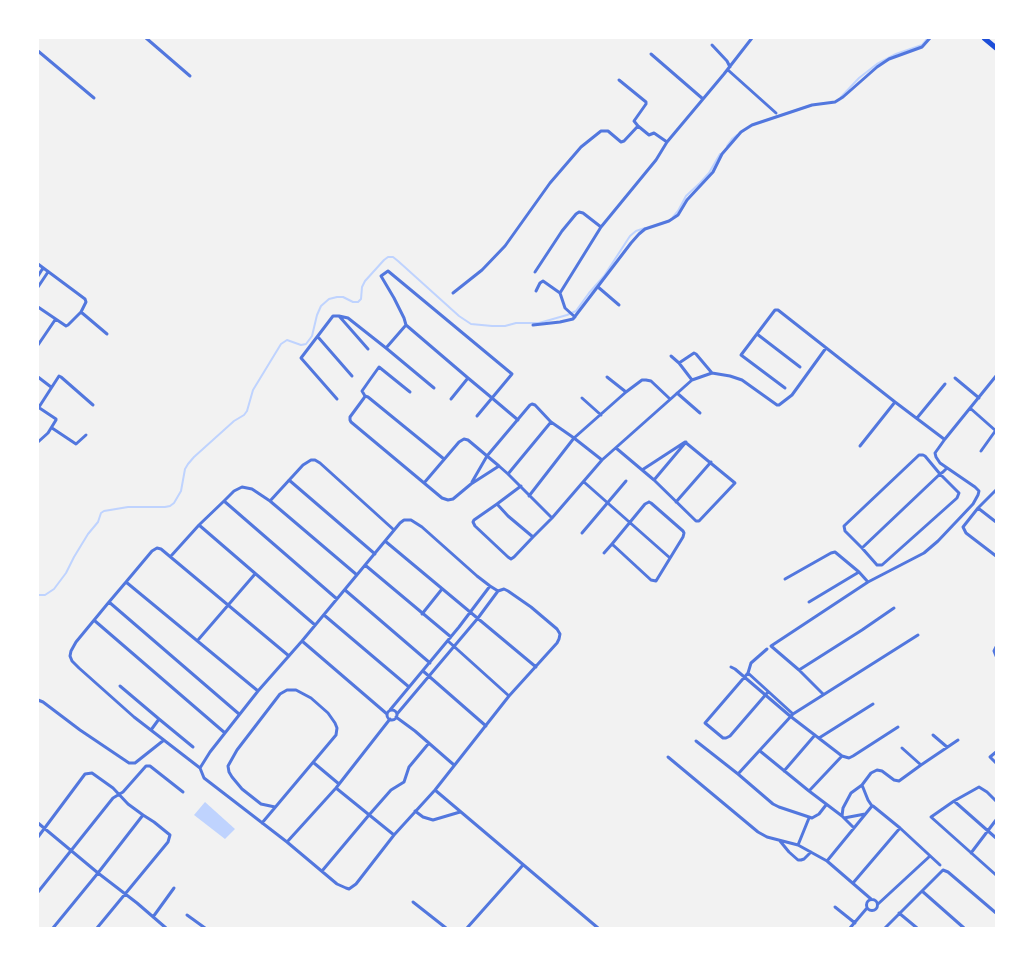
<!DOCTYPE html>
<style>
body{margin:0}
#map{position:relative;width:1034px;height:966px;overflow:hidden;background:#f2f2f2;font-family:"Space Grotesk",sans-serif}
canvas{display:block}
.frame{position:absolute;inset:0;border:39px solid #fff;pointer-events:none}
</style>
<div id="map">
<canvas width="1034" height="966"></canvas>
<div class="frame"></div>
</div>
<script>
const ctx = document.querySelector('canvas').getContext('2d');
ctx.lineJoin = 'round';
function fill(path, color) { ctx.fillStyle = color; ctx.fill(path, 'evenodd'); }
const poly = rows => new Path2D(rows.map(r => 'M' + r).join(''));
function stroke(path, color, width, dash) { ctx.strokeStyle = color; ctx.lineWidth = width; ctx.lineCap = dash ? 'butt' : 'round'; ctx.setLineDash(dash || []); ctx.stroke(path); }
fill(poly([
 [205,802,235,829,225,839,194,815]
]), '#bfd3fe');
stroke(poly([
 [841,97,859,78,877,64,896,54,922,45,928,38],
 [727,146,732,139,737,135],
 [673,217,678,211,686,196,700,183,709,173,720,154],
 [38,595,45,595,54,589,66,573,74,557,88,534,98,522,101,513,104,511,128,507,165,507,170,506,174,503,181,491,185,469,188,464,194,457,234,421,244,415,247,411,253,390,281,344,287,340,301,345,306,344,312,336,317,315,321,306,329,299,337,297,343,297,353,302,358,302,361,299,362,287,365,281,384,260,388,257,393,257,398,261,459,316,471,324,492,326,505,326,516,323,539,323,567,315,576,311,589,293,604,276,630,236,636,231,645,228]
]), '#bfd3fe', 2);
stroke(poly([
 [146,38,190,76],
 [712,45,727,61,730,67],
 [38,51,94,98],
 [651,54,703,99],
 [728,70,776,113],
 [638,126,649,135,654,133,667,142],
 [38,264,85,299,86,302,81,312],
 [535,272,562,231,576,214,579,212,583,213,601,227],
 [38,276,43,268],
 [38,287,48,272],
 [598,287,619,305],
 [536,291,540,283,543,281,560,293],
 [453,293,482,270,505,246,550,183,581,147,601,131,608,131,621,142,624,141,638,126,634,121,646,104,646,102,619,80],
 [560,293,601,227,656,160,667,142,724,74,752,38],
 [560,293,565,308,575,317],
 [38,307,66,326,68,325,81,312,107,334],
 [339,316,368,349],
 [533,325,560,322,573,319,631,243,639,234,645,229,669,221,678,215,687,200,713,172,722,154,741,132,752,125,812,105,835,102,843,97,877,67,889,59,922,47,930,38],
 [757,334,800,367],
 [318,337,352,376],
 [38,345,55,320],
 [386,348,406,325],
 [671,356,679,363,692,380],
 [679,363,694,353,696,354,712,373],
 [38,377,51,387],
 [607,377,626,392],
 [955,378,979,398],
 [785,388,741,355,775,310,778,310,895,402,944,439],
 [677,393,700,413],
 [365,396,362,391,369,381,379,367,410,392],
 [582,398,601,415],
 [337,399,301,358,333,316,339,316,348,318,386,348,434,388],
 [451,399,468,378],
 [39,407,59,376,61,377,93,405],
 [970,408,996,431],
 [477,416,512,374,388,271,381,276,394,298,404,318,406,325,468,378,492,398,518,420],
 [917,418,945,384],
 [52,428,76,444,86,435],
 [38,442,48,433,56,420,56,419,38,407],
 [860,446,895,402],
 [616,448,654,480,696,521,699,521,735,483,685,442,642,470],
 [981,451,996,430],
 [444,459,368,397,365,396,364,398,350,417,350,420,351,422,442,498,448,500,453,499,471,484,499,466,508,474,552,518],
 [508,474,551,422],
 [289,480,375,554],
 [654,480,686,442],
 [472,482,487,456,530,405,532,404,535,405,551,422,574,438,602,460],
 [584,482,670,558],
 [424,483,459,442,464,439,468,440,499,466],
 [521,486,497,504,508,516,533,537,552,518,602,460,692,380,712,373,730,376,742,380,777,405,779,405,792,395,826,348],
 [996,490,978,508,963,527,966,533,996,556],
 [529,496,574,438,626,392,642,380,646,380,651,381,670,399],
 [224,501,199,525,315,625],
 [270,501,357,575],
 [649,502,651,503,683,531,684,533,683,537,656,581,651,580,612,544,645,504,649,502],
 [676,502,711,462],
 [497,504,474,520,473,522,475,526,508,557,511,559,514,557,533,537],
 [978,508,996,522],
 [404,520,411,520,422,527,477,576,490,586,498,591,504,589,508,591,531,607,557,629,560,634,559,639,557,643,509,696,435,790,394,835,356,884,349,889,346,888,337,884,287,842,204,778,200,768,210,752,258,691,302,641,400,523,404,520],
 [582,533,626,481],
 [385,541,536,667],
 [862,548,845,531,844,526,919,455,923,455,925,456,940,474,959,493,957,498,882,565,877,565,862,548,940,474,943,472,947,468],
 [604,553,612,544],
 [171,556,199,525],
 [365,565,451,637],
 [785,579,831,553,835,552,859,572,868,582],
 [126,582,152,551,157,548,161,549,289,656],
 [345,590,430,663],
 [337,599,224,501,234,491,242,487,252,489,270,501,303,465,311,460,315,460,320,463,394,530],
 [109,602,126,582,258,691],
 [809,602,859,572],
 [422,614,442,589],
 [324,615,409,687],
 [95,621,225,733],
 [198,640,255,574],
 [302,641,387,714],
 [448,641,509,696],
 [996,647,994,651,996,656],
 [767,649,751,663,748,673,705,723,723,738,726,738,730,736,768,692],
 [731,667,735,669,790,716,842,756,849,758,853,756,898,727],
 [799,670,862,630,894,608],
 [423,671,486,726],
 [748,673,793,714],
 [120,686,159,719,151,730],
 [823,694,799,670,771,646,868,582,924,553,938,541,973,504,978,495,979,491,975,487,940,463,936,457,935,453,945,439,996,376],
 [38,700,43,702,80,730,129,763,135,763,164,740],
 [390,710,459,627,490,586],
 '387 715a5 5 0 1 1 10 0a5 5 0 1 1-10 0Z',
 [397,714,478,618,498,591],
 [396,717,415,731,454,765],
 [159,719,193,747],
 [933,735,947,747],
 [819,738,873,704],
 [696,741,738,774,773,804,779,807,812,818,819,814,826,805],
 [902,748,921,765],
 [760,751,809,791,842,816,854,828],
 [996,752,990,757,996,763],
 [668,757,758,832,767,837,798,845,827,861,871,899],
 [314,763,339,784],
 [200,768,134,717,79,668,72,661,70,656,71,651,76,642,109,602,239,714],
 [784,771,815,735],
 [738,774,793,714,918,635],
 [336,788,394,835],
 [435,790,598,928],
 [809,791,842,756],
 [954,801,996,838],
 [996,801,987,792,979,787,954,801,931,817,996,875],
 [873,806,900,828,940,865],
 [415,811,423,817,433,820,460,812],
 [842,816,843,808,851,793,862,785,871,773,877,770,882,771,894,780,899,781,921,765,958,740],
 [844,818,865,814],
 [38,823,98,873,137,903,166,928],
 [262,823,336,735,337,728,335,723,328,713,311,698,296,690,287,690,280,694,237,750,228,766,229,772,232,777,242,789,261,804,275,807],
 [38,837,85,774,92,773,113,788,128,804,143,815,154,822,170,835,168,842,97,928],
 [780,841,789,852,798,860,801,860,804,859,811,852],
 [287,842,336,788,390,719],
 [798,845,809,818],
 [971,853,996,820],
 [827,861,872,806,868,800,862,785],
 [322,871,369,815,391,790,404,782,409,767,429,743],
 [853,883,900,828],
 [922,891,964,928],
 [38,892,113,798,123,792,146,766,150,766,183,792],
 '866.5 905a5.5 5.5 0 1 1 11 0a5.5 5.5 0 1 1-11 0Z',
 [413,902,446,928],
 [878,904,930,856],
 [835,907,855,923],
 [899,913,917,928],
 [187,915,205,928],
 [153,917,174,888],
 [53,928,98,873,143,815],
 [467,928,523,865],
 [850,928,867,908],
 [885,928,943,870,948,872,996,913]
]), '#5277de', 3);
stroke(poly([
 [984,38,996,48]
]), '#1d4ed8', 5);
</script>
